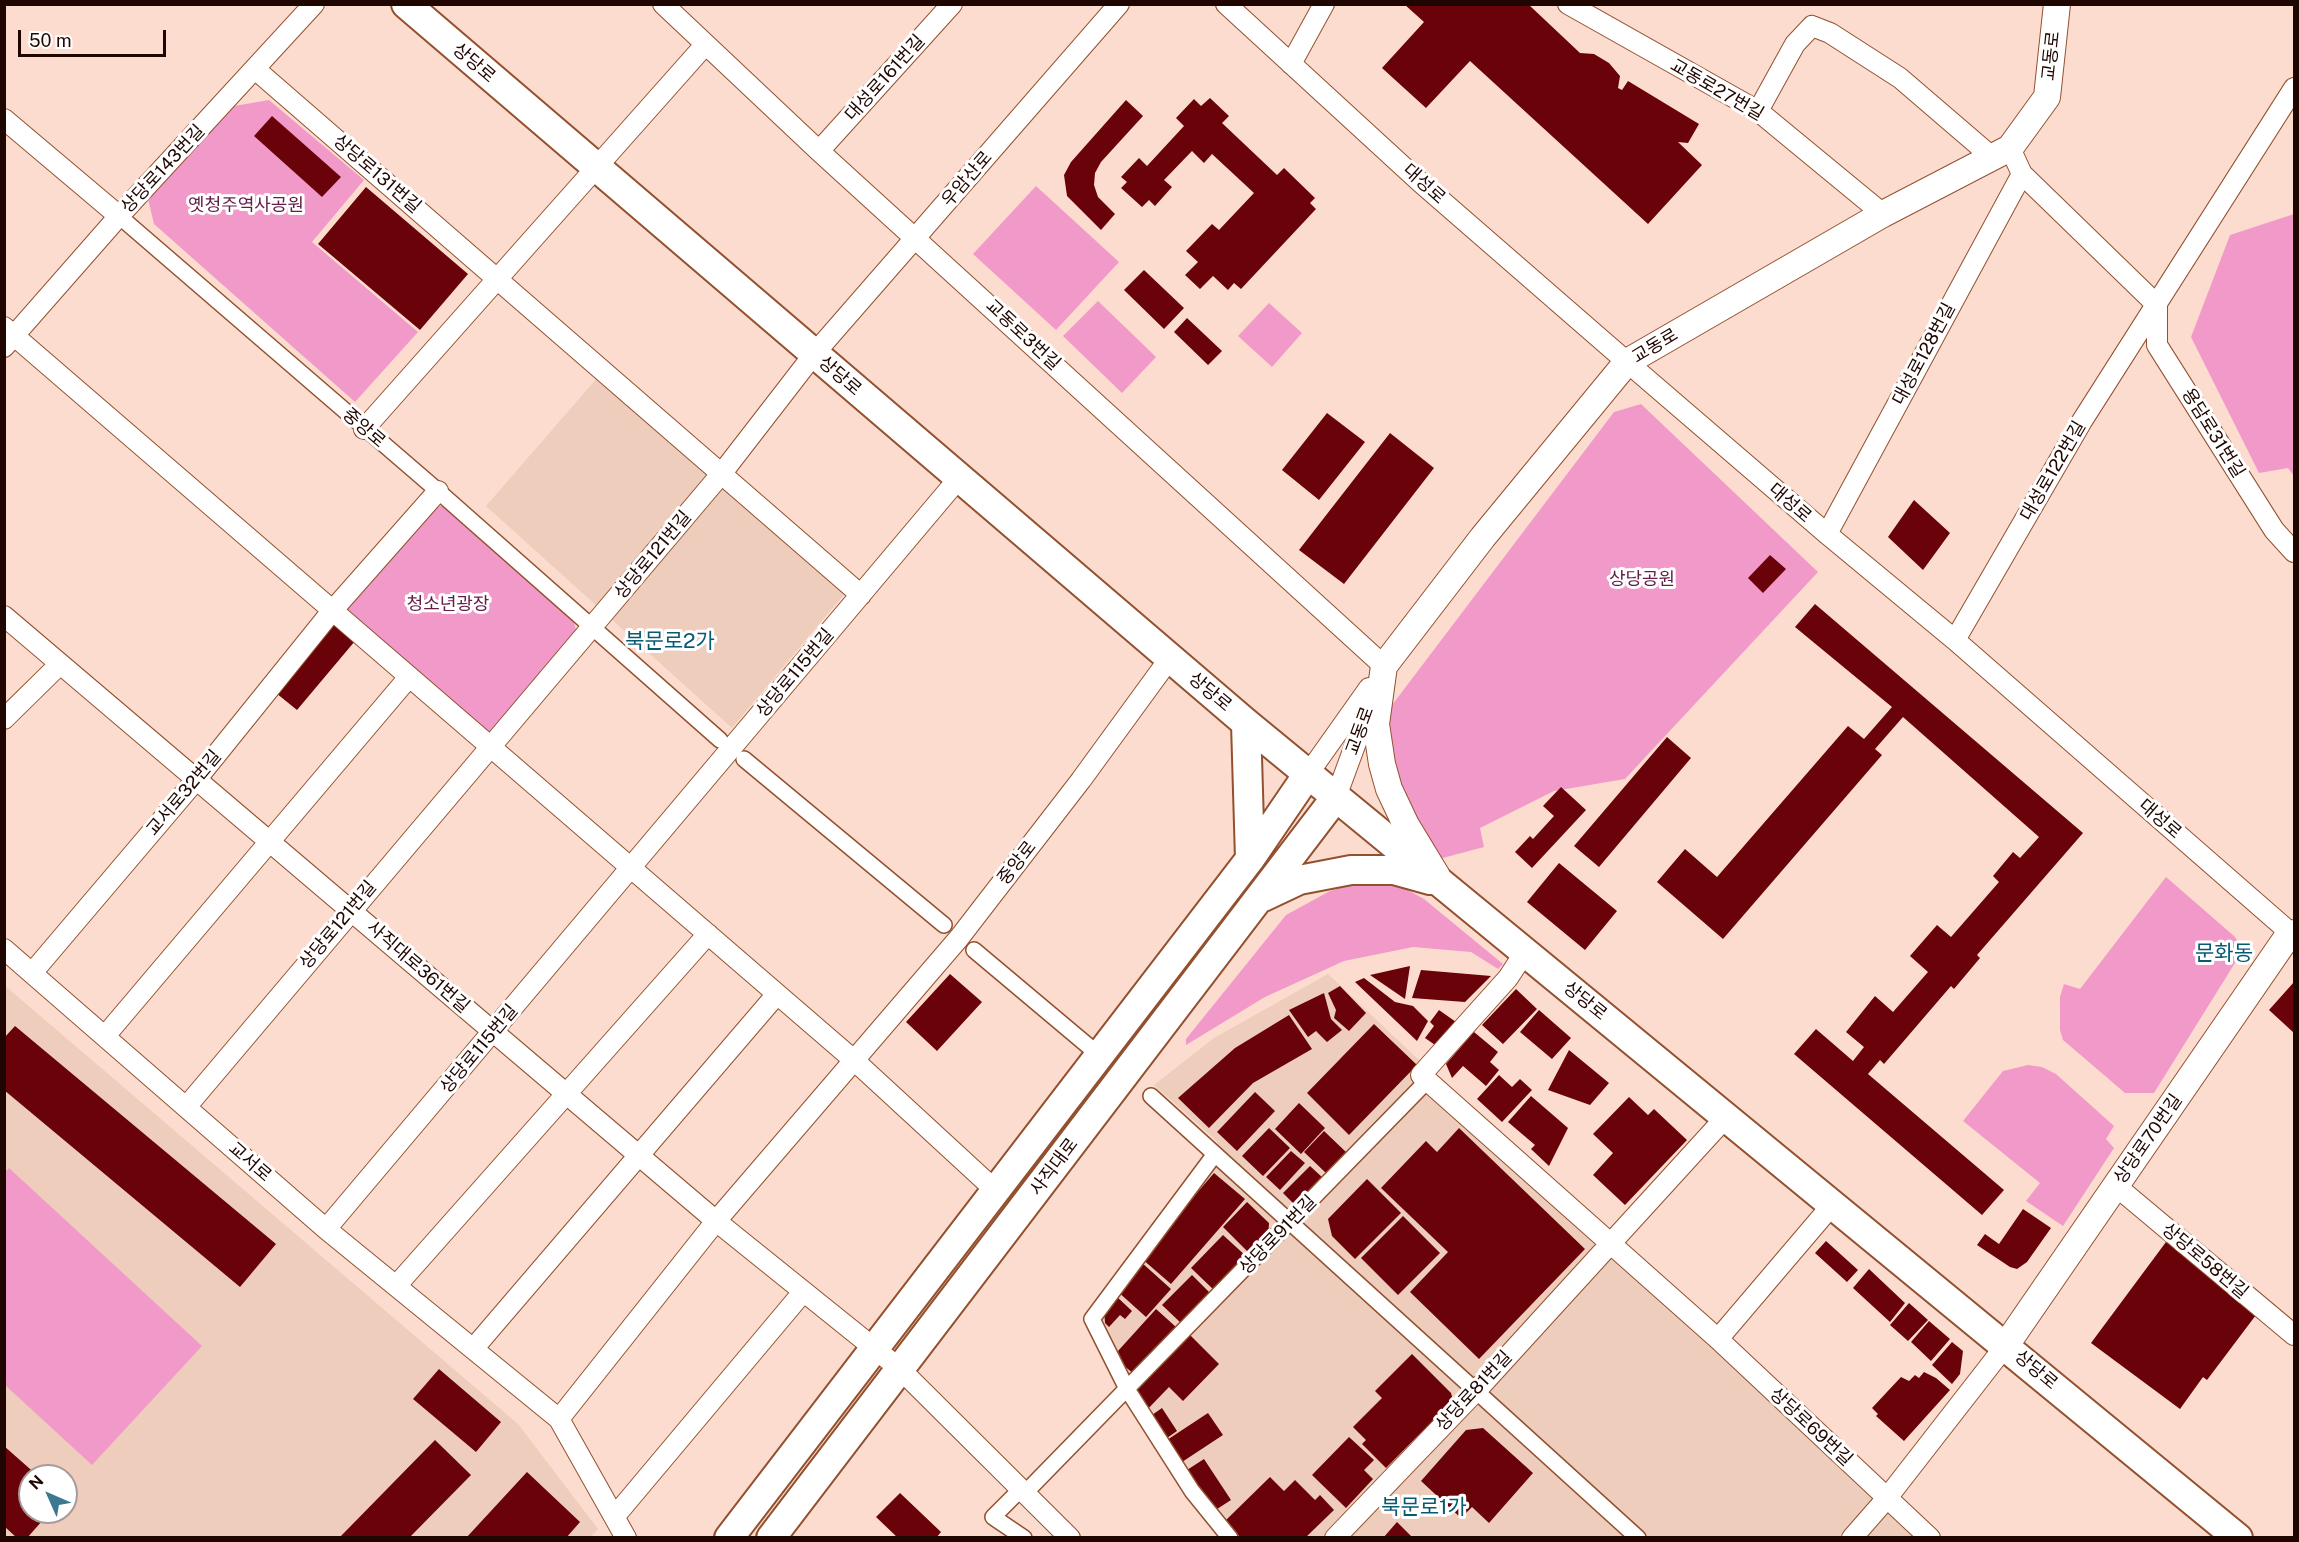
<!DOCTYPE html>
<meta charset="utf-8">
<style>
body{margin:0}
#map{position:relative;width:2299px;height:1542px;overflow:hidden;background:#fcdcce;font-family:"Public Sans",sans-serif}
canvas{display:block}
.frame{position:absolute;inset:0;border:6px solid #200600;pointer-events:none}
.north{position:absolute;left:18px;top:1464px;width:60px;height:60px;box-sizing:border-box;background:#fff;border:2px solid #a69b99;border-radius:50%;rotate:315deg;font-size:16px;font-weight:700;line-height:24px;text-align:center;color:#200600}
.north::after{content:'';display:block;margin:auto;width:21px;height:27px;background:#3c788f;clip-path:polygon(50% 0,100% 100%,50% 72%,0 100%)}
.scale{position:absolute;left:18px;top:30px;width:148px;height:27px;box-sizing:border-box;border:3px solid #200600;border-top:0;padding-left:8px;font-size:18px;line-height:21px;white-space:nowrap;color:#200600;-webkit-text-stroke:4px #fff;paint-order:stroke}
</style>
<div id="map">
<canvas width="2299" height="1542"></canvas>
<div class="frame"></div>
<div class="north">N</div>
<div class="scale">50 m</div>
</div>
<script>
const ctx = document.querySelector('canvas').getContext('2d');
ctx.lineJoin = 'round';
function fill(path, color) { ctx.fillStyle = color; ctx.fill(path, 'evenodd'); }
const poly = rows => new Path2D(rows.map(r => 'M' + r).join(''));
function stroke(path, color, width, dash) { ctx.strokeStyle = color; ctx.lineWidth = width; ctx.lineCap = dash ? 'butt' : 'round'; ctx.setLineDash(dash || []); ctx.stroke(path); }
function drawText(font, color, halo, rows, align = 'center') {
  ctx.font = font + ' "Public Sans","Noto Sans KR",sans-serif'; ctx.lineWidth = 6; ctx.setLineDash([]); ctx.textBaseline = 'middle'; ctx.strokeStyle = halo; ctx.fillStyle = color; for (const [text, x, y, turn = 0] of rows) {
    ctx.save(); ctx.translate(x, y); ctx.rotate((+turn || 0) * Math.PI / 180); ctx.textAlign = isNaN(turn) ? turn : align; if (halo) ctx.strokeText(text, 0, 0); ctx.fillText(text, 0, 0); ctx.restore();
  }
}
fill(poly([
 [598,377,846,592,732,728,486,506],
 [1328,974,1420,1061,1433,1097,1721,1349,1919,1537,1235,1537,1212,1511,1126,1380,1097,1319,1218,1142,1154,1085,1214,1038],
 [4,985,518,1424,598,1529,590,1538,5,1537],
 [30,1476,66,1476,66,1512,30,1512]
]), '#eecdbd');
fill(poly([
 [269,100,364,180,312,242,418,332,355,402,154,224,148,199,234,106],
 [1036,186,1119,262,1056,330,973,254],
 [2294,214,2294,476,2288,468,2259,473,2191,337,2230,235],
 [1098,301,1156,357,1122,393,1063,336],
 [1269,303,1302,333,1272,367,1238,336],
 [1641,404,1818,572,1625,779,1554,791,1480,828,1484,847,1439,859,1391,773,1386,713,1614,412],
 [447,504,570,610,577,633,491,740,339,611,428,510],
 [2166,877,2234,936,2240,944,2240,955,2154,1093,2125,1093,2063,1040,2060,1030,2060,997,2064,984,2080,989],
 [1363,881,1393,882,1424,899,1503,964,1498,969,1471,952,1413,947,1344,961,1265,997,1186,1045,1186,1039,1286,915,1330,891],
 [2028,1065,2042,1067,2056,1074,2114,1126,2106,1139,2114,1148,2063,1226,2026,1201,2040,1183,1963,1121,2003,1071],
 [9,1168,202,1346,92,1465,5,1385,4,1173]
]), '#f19aca');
fill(poly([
 [1404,4,1528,4,1580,53,1594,54,1609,63,1620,76,1618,88,1622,90,1628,81,1699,124,1688,143,1678,142,1702,165,1648,224,1470,61,1426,108,1382,68,1424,22],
 [1210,98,1229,116,1222,123,1277,175,1284,168,1315,198,1310,203,1316,209,1241,289,1234,283,1228,290,1213,276,1200,289,1185,275,1198,262,1186,251,1212,224,1219,230,1254,193,1212,154,1204,163,1192,151,1164,180,1172,187,1155,206,1149,200,1142,207,1121,188,1127,182,1121,177,1139,158,1147,166,1184,126,1176,118,1194,99,1201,106],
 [1126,100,1143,116,1101,162,1095,173,1094,185,1098,197,1115,214,1101,230,1067,196,1064,175,1071,162],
 [272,116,341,177,322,197,254,136],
 [366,187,468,274,420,330,318,244],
 [1144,270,1184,308,1164,329,1124,290],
 [1187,318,1222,351,1208,365,1174,332],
 [1327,413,1365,442,1319,500,1282,470],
 [1390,433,1434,468,1344,584,1299,550],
 [1914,500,1950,533,1923,570,1888,537],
 [1770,555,1786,569,1763,593,1748,578],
 [1815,604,2083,833,1977,955,1980,958,1954,989,1951,986,1884,1064,1880,1060,1868,1074,2004,1190,1982,1215,1794,1054,1816,1029,1853,1061,1864,1047,1846,1032,1875,996,1893,1012,1928,972,1910,956,1937,925,1951,937,1999,882,1993,876,2013,852,2020,858,2039,837,1903,717,1875,749,1882,755,1723,939,1657,882,1685,849,1717,877,1848,726,1864,739,1892,707,1795,627],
 [335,623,355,641,297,710,276,693],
 [1667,737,1691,758,1599,867,1574,846],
 [1561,787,1586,810,1532,868,1515,852,1530,836,1533,839,1554,816,1543,806],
 [1559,863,1617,911,1585,950,1527,902],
 [1410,966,1405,999,1370,975],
 [1421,970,1491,976,1465,1002,1412,998],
 [950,974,982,1002,937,1051,906,1022],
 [1364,978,1395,1002,1413,1006,1428,1021,1417,1041,1355,982],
 [2294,982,2294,1033,2269,1010],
 [1340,986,1366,1013,1349,1031,1334,1018,1336,1010,1328,993],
 [1516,989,1537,1009,1503,1044,1482,1025],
 [1324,993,1331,1019,1342,1030,1327,1042,1316,1031,1308,1037,1289,1010],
 [1439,1010,1456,1022,1438,1047,1425,1038,1434,1026,1430,1022],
 [1539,1010,1571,1038,1552,1059,1520,1032],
 [1289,1015,1312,1049,1253,1083,1209,1128,1178,1098,1235,1048],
 [1374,1024,1417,1065,1349,1135,1307,1093],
 [15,1026,276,1244,240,1287,4,1090,4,1038],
 [1474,1032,1498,1052,1490,1062,1499,1070,1486,1086,1463,1066,1452,1078,1446,1064],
 [1569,1050,1609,1083,1590,1105,1548,1090],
 [1499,1075,1512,1087,1520,1079,1532,1090,1502,1122,1477,1099],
 [1255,1092,1275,1111,1237,1151,1217,1132],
 [1531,1096,1568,1128,1549,1166,1531,1149,1535,1145,1508,1122],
 [1629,1097,1648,1115,1654,1109,1687,1140,1625,1205,1593,1175,1613,1153,1593,1134],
 [1299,1103,1325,1128,1301,1154,1275,1129],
 [1269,1128,1290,1148,1263,1176,1242,1156],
 [1459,1128,1585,1249,1479,1359,1410,1292,1448,1252,1381,1188,1426,1141,1437,1152],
 [1324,1131,1347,1153,1327,1174,1304,1152],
 [1291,1151,1305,1163,1280,1190,1266,1177],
 [1310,1166,1323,1178,1296,1206,1283,1193],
 [1214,1173,1245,1199,1171,1284,1141,1258],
 [1367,1179,1401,1213,1355,1259,1332,1236,1328,1219],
 [1247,1202,1269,1223,1268,1240,1252,1256,1223,1227],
 [2023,1209,2051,1228,2027,1262,2017,1269,2010,1267,1977,1245,1985,1234,1999,1244],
 [1403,1216,1440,1253,1398,1295,1361,1258],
 [1223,1235,1247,1257,1215,1291,1191,1268],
 [1826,1241,1858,1270,1847,1282,1815,1253],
 [2166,1242,2259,1311,2207,1380,2203,1377,2180,1409,2091,1343],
 [1141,1262,1171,1289,1146,1317,1116,1290],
 [1869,1269,1905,1303,1890,1322,1853,1288],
 [1192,1275,1211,1294,1182,1324,1162,1305],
 [1116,1296,1132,1311,1125,1319,1120,1315,1109,1327,1105,1323,1104,1308],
 [1909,1303,1928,1320,1908,1341,1890,1325],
 [1156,1309,1176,1327,1134,1374,1123,1365,1118,1351],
 [1929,1321,1950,1339,1931,1361,1911,1342],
 [1183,1328,1219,1364,1183,1401,1169,1387,1142,1415,1120,1393],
 [1952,1342,1963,1351,1960,1374,1952,1384,1932,1365],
 [1412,1354,1451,1393,1453,1400,1386,1468,1362,1444,1366,1440,1353,1427,1382,1398,1375,1391],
 [439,1369,501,1422,476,1452,413,1399],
 [1924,1372,1936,1378,1950,1390,1904,1441,1876,1416,1878,1414,1872,1408,1901,1377,1909,1381,1915,1375,1919,1378],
 [1162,1408,1177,1431,1167,1438,1152,1415],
 [1208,1413,1223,1435,1182,1462,1167,1440],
 [1483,1428,1533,1473,1489,1523,1472,1507,1461,1518,1421,1481,1466,1430],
 [1349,1437,1374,1460,1364,1470,1373,1479,1346,1508,1312,1475],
 [435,1440,471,1475,409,1538,339,1538],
 [4,1446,38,1476,30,1476,30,1512,50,1512,27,1538,17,1538,4,1526],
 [1204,1459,1231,1500,1214,1511,1187,1470],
 [527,1472,580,1522,566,1538,466,1538],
 [1270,1477,1284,1491,1295,1480,1315,1500,1320,1495,1334,1510,1305,1538,1241,1538,1225,1521],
 [900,1493,941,1532,936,1538,898,1538,876,1517],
 [1397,1522,1413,1538,1383,1538]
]), '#690209');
const pedestrian = poly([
 [119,216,438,491,720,740],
 [744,759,944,925],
 [974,950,1099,1055],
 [1151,1096,1638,1538],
 [1215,1154,1092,1319,1127,1389,1192,1491,1230,1538],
 [1021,1489,993,1517,1024,1538],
 [1025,1493,1427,1081]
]);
const minor = poly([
 [663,4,819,151,1384,666],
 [1226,4,1420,182,1627,362,1827,534,1955,640,2294,936],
 [1568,4,1758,111,1883,214],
 [1291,64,1324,4],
 [255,69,861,595],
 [1758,111,1795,44,1812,26,1830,33,1900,78,1992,157],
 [4,119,119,216],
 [2010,148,2022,174,2157,305,2157,345,2274,530,2294,552],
 [819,151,952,4],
 [4,327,856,1062,995,1190],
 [4,347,119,216,314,4],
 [364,429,705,45],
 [1827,534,2022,174],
 [4,616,716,1221,900,1369,1070,1538],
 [1955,640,2082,421,2294,88],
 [4,719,60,664],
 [1308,774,1369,688],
 [1336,797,1372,699],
 [4,949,326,1229,559,1419,626,1538],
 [1525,952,1508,978,1421,1075,1718,1339,1930,1538],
 [32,973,195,781,332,611,438,491],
 [105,1036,409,677],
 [187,1106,722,473,814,354,1119,4],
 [2116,1186,2294,1335],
 [326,1229,959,478],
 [396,1286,708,934],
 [1718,1339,1832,1205],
 [473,1349,777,994],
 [559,1419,716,1221,959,938,1081,780,1170,658],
 [615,1516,803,1292],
 [1335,1538,1476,1391,1726,1117],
 [1852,1538,1887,1498,2006,1345]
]);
const tertiary = poly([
 [1437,876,1406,825,1389,789,1382,764,1376,724,1384,666,1483,537,1627,362,1883,214,2010,148,2047,97,2057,4],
 [2006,1345,2290,933]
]);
const secondary = poly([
 [406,4,1246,723,2238,1538],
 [1246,723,1250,859],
 [1263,897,1299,880,1351,870,1394,870,1430,880],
 [729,1538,1250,859,1308,774],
 [771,1538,1336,797]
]);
stroke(pedestrian, '#93502e', 18);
stroke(minor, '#93502e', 22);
stroke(tertiary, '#93502e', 28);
stroke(secondary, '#93502e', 32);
stroke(pedestrian, '#fff', 15);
stroke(minor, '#fff', 20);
stroke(tertiary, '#fff', 26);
stroke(secondary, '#fff', 28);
drawText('18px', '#200600', '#fff', [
 ["교동로",2051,56,-84],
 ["상당로",474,63,41],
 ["대성로161번길",885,78,-48],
 ["교동로27번길",1717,90,30],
 ["상당로143번길",163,169,-47],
 ["상당로131번길",377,174,41],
 ["우암산로",967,179,-49],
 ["대성로",1424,184,42],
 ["교동로3번길",1023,335,43],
 ["교동로",1655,346,-31],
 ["대성로128번길",1924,354,-62],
 ["상당로",840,376,41],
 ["중앙로",364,428,41],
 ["용담로31번길",2213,433,58],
 ["대성로122번길",2053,471,-60],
 ["대성로",1790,503,41],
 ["상당로121번길",653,555,-50],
 ["상당로115번길",795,673,-50],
 ["상당로",1210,692,40],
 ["교동로",1360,731,-70],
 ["교서로32번길",184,793,-50],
 ["대성로",2160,819,41],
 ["중앙로",1017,863,-52],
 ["상당로121번길",338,925,-50],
 ["사직대로361번길",418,967,41],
 ["상당로",1585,1001,39],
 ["상당로115번길",479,1049,-50],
 ["상당로70번길",2148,1139,-55],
 ["교서로",250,1162,41],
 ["사직대로",1054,1167,-53],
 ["상당로91번길",1278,1235,-46],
 ["상당로58번길",2205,1261,40],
 ["상당로",2036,1370,40],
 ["상당로81번길",1474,1391,-47],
 ["상당로69번길",1811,1427,43]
]);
drawText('18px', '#651c49', '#fff', [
 ["옛청주역사공원",246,205],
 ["상당공원",1642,579],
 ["청소년광장",448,604]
]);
drawText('21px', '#085972', '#fff', [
 ["북문로2가",670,642],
 ["문화동",2224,954],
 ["북문로1가",1424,1508]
]);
</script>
